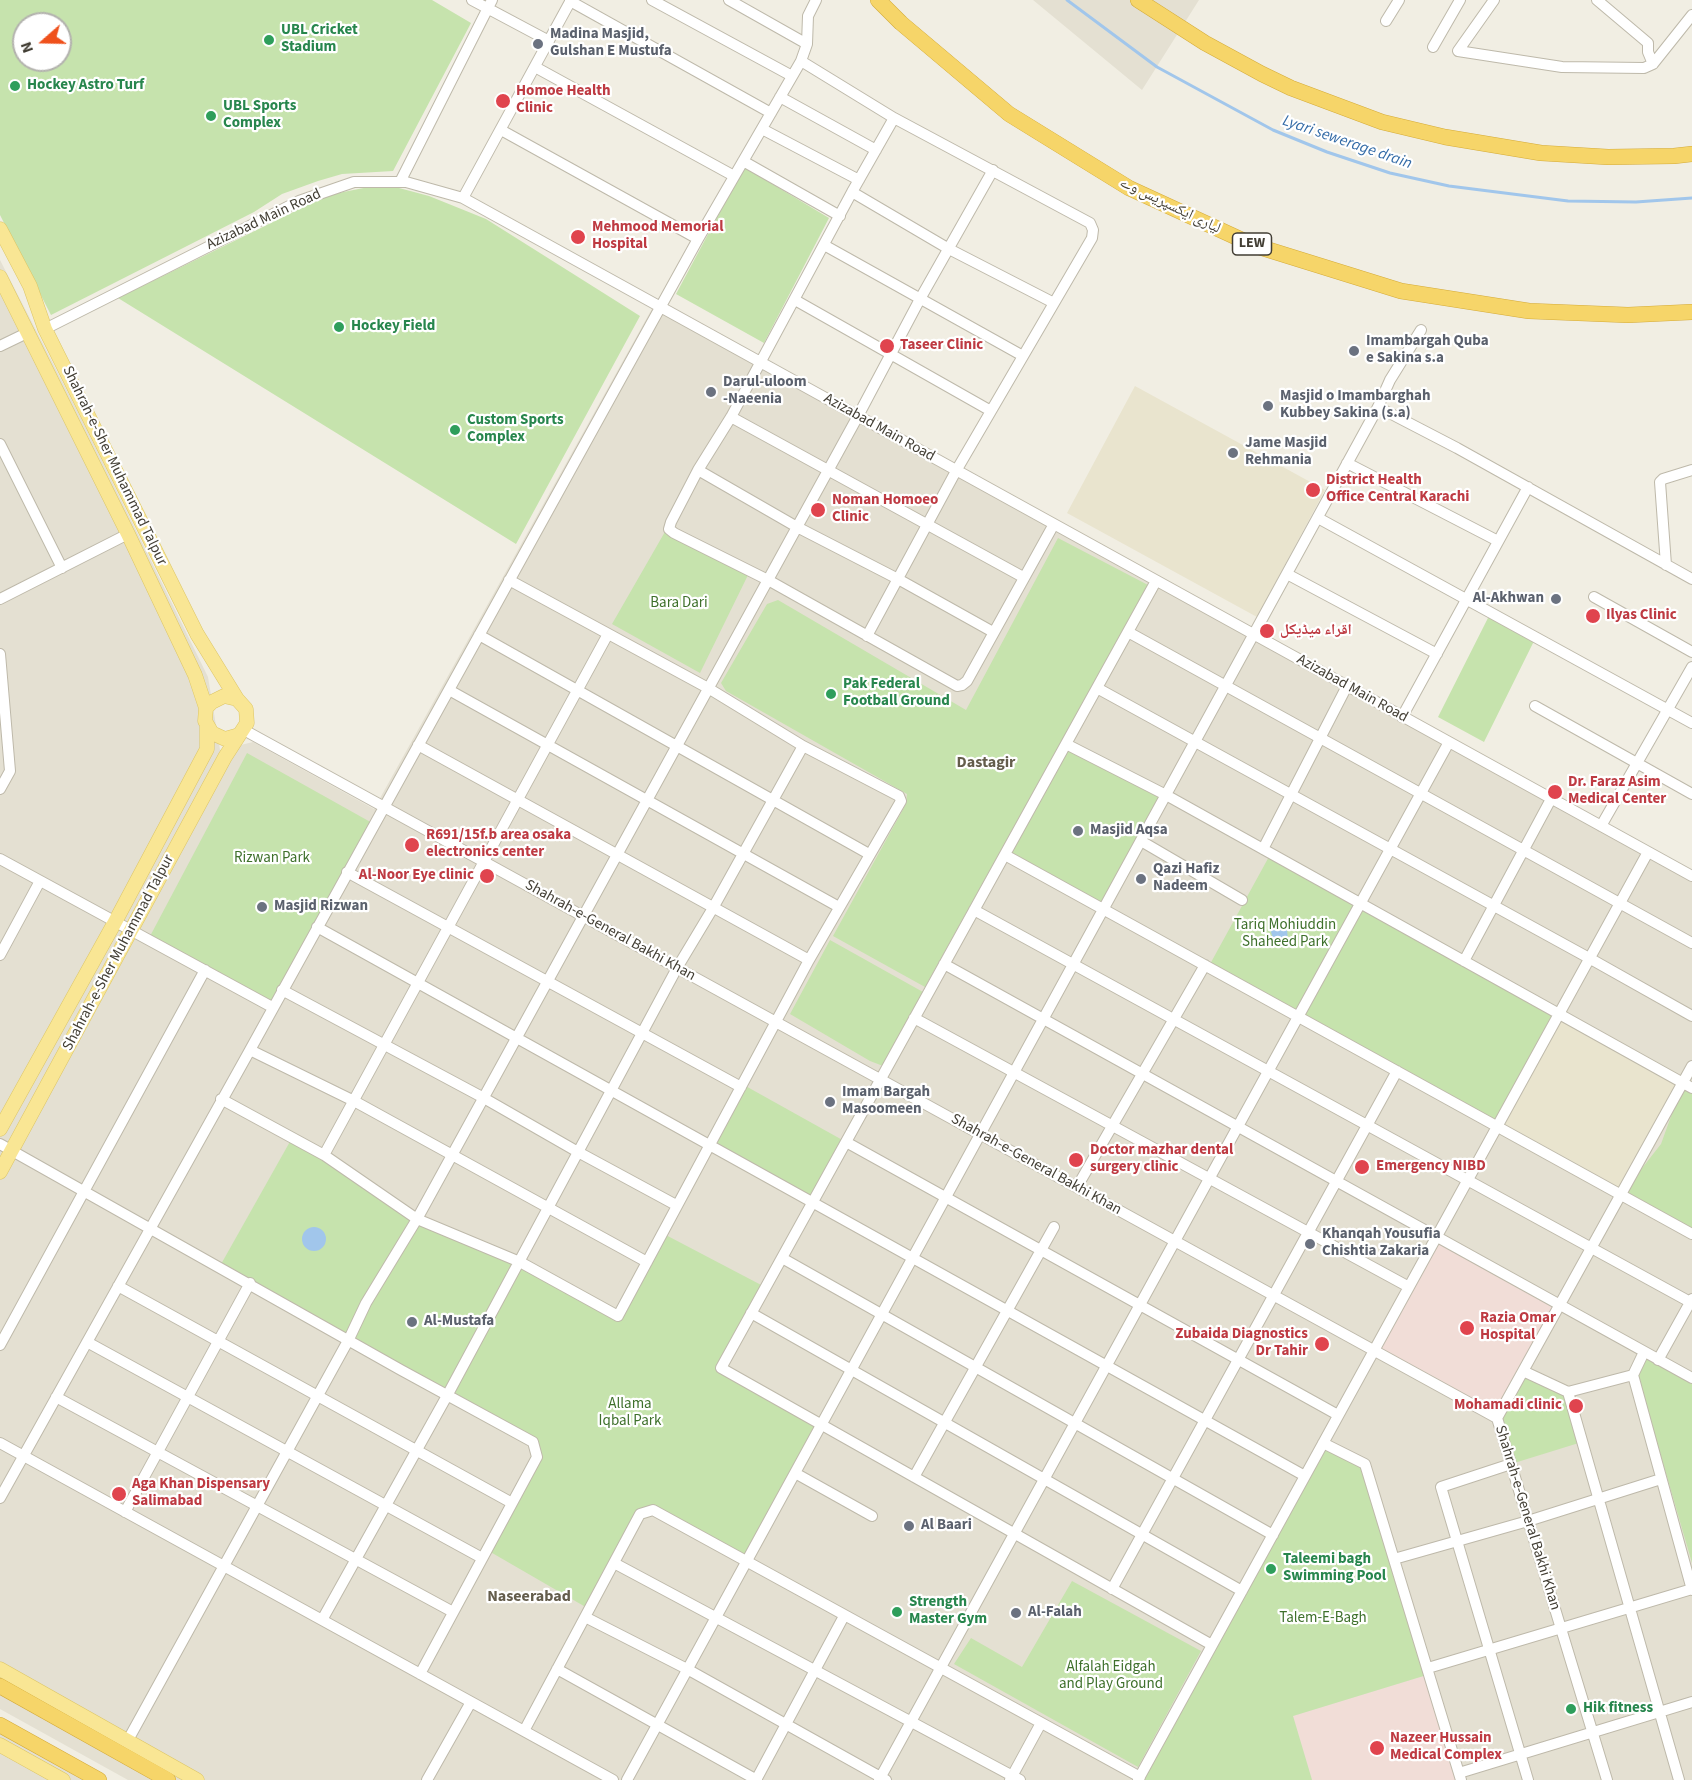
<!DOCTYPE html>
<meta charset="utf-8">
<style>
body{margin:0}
#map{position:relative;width:1692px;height:1780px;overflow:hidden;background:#f1eee3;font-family:"Source Sans 3",sans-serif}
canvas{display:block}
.north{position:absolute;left:12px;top:12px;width:60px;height:60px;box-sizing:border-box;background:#fff;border:2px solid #b3b2ae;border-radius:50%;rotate:250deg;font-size:16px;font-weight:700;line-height:24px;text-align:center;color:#423e34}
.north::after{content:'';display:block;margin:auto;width:21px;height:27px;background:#ef511c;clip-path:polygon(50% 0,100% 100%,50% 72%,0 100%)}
</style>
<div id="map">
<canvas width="1692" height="1780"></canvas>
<div class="north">N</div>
</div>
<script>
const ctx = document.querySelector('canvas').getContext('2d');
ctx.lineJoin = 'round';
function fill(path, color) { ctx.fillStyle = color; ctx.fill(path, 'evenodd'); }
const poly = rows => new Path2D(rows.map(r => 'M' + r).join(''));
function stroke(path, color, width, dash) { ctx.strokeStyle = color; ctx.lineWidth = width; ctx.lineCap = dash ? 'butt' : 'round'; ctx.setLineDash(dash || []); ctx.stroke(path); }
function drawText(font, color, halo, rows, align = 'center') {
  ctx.font = font + ' "Source Sans 3","Noto Naskh Arabic",sans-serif'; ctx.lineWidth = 4.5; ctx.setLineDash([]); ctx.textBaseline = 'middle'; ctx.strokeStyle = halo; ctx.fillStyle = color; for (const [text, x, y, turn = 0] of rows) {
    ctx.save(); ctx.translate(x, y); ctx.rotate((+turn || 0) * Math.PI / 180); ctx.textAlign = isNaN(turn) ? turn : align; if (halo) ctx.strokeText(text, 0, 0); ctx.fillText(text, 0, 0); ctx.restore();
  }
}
fill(poly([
 [1033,0,1199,0,1142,90],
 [0,260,83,422,208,677,220,750,253,742,374,809,654,305,1692,872,1692,1780,128,1780,0,1709],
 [0,1719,101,1780,0,1780]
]), '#e4e0d2');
fill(poly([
 [1135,386,1325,490,1257,617,1067,513],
 [1559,1013,1683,1083,1621,1195,1497,1126]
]), '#e9e4ce');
fill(poly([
 [1436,1238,1560,1306,1497,1418,1374,1351],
 [1430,1674,1461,1780,1312,1780,1293,1716]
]), '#f1ddd7');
fill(poly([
 [0,0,432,0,471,23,393,171,342,174,318,181,282,194,254,212,51,315,0,215],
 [24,24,60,24,60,60,24,60],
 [744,167,829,218,764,343,676,294],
 [384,184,429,196,486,219,640,316,516,544,118,298,328,195],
 [666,530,748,575,700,673,612,624],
 [1058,538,1148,585,925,987,833,936,906,804,907,794,726,691,721,683,767,604,778,600,966,710],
 [1491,612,1536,637,1484,742,1438,717],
 [1066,744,1166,795,1103,909,1005,855],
 [247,753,374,824,272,1007,148,940],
 [1271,853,1559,1013,1497,1126,1209,966],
 [830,940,923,992,883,1066,870,1061,790,1014],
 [1683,1083,1692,1088,1692,1234,1621,1195,1661,1144],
 [742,1084,846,1142,812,1202,708,1145],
 [292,1138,417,1219,520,1262,618,1316,662,1233,765,1287,721,1368,821,1425,746,1562,645,1512,589,1609,487,1550,536,1449,220,1266],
 [1647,1358,1692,1384,1692,1563,1638,1377],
 [1523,1371,1568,1392,1582,1442,1511,1464,1497,1418],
 [1323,1443,1365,1464,1430,1674,1293,1716,1312,1780,1138,1780],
 [1072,1581,1201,1651,1138,1767,954,1664,971,1638,1022,1667]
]), '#c6e3ad');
fill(poly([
 [1284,926,1287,929,1288,942,1281,942,1275,945,1271,932,1272,929],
 '302 1239a12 12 0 1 1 24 0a12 12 0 1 1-24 0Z'
]), '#a1c6eb');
stroke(poly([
 [1067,0,1157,67,1273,130,1327,152,1390,173,1449,186,1568,201,1636,202,1692,198]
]), '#a1c6eb', 3);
const minor = poly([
 [472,0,549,41],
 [652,0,792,76],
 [729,0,807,44],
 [1494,0,1458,51,1562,67,1644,68,1653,64,1692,15],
 [1597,0,1648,43,1648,52,1653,64],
 [570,1,771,113],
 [1386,21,1399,0],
 [1433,47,1460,0],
 [801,61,894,118,1090,223,1093,230,1092,238,956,471,867,636],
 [535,67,734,176],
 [780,97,876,150],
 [894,118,852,192,731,417,698,470,671,522,669,529,674,533,768,580,957,686,962,685,967,681,1054,524],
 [762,129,859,180],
 [501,130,698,239],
 [743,161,840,216],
 [400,182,492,0],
 [852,192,949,249,1054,303],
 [463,198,571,0],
 [824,245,1023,356],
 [795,300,991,411],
 [45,329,299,201,354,182,406,182,463,198,1692,876],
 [0,346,29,332],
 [1378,407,1457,448,1692,579],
 [731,417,1023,577],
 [0,444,62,568],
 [1347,463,1498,541],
 [698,470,797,527,898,579,993,632],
 [1318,518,1692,723],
 [1666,565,1660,482,1663,479,1692,470],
 [1287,574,1437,654],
 [1156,581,721,1368,1212,1645],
 [1594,597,1692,652],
 [0,599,128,534],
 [1128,632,1692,943],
 [479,635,869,854],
 [0,654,10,771,0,789],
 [1097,688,1589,958,1692,1016],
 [449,690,839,907],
 [1535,706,1692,794],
 [1402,717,1528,487],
 [244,730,1497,1418,1607,1780],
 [1066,744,1166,795,1692,1088],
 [418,745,809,960],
 [1601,826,1692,667],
 [1141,841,1242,900],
 [1263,849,1347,686],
 [1005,855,1692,1234],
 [0,859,272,1007],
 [347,872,741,1087],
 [974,910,1692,1303],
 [317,927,1305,1476],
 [0,955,40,881],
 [1464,961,1551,799],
 [944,964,1692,1378],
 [282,990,482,1097,578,1152,676,1205],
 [914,1018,1409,1287],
 [250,1050,354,1101,647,1262],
 [221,1099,324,1155,417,1219,520,1262,618,1316,809,960,901,801,899,796,803,746],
 [846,1142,1338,1415],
 [0,1144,401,1370,533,1442,537,1457,420,1674],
 [324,1155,608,634],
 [1077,1187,1205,965],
 [782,1258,1273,1535],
 [118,1286,512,1503],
 [751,1313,1242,1591],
 [87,1342,482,1558],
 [0,1345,205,970],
 [1644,1352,1633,1375,1692,1590],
 [1658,1360,1692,1299],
 [1523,1371,1568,1392,1679,1780],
 [1568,1392,1633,1375],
 [56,1397,453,1612],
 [1497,1418,1692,1066],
 [0,1443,613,1780],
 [1323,1443,1365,1464,1461,1780],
 [1511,1464,1441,1487,1528,1780],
 [795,1473,872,1516],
 [914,1477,1054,1227],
 [0,1498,250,1050,698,239,801,61,807,44,808,16,816,0],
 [125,1512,250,1283],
 [1394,1559,1528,1521,1661,1479],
 [614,1563,1020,1780],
 [1112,1589,1397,1071],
 [585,1617,687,1669,886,1780],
 [322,1620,448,1394,677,968,713,908,803,746,708,688,509,580],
 [1428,1668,1692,1589],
 [557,1669,757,1780],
 [524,1731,640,1514,653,1510,1140,1777],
 [128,1740,349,1339,366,1303,417,1219,858,416,920,299,993,170],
 [1459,1773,1692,1702],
 [427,1780,471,1702],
 [627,1780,1378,407,1390,380,1421,330],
 [756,1780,844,1616],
 [879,1780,1449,742],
 [1010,1780,1041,1723],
 [1138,1780,1648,852]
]);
const major = poly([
 [0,229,30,286,45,329,197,634,237,699],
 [0,277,128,534,195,675,206,708],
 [0,1129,115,922,207,749,207,727],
 [0,1172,225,757,247,723,246,709,237,699,224,696,212,702,206,708,205,721,212,733,225,739,239,735],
 [0,1669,197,1780],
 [0,1745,63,1780]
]);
const highway = poly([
 [878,0,901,23,1009,114,1129,188,1253,245,1401,291,1529,311,1628,315,1692,312],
 [1138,0,1205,43,1262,74,1291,88,1382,122,1445,137,1541,153,1608,157,1674,156,1692,154],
 [0,1686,168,1780],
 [0,1725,99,1780]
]);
stroke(minor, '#beb9aa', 12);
stroke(major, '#dcc565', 15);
stroke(highway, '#d4ab3a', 16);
stroke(minor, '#fff', 10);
stroke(major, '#f9e694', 14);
stroke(highway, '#f6d569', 15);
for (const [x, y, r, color] of [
 [269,40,6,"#2e9e5b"],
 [538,44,6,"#6b7280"],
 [15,86,6,"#2e9e5b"],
 [503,101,8,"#e0444e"],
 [211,116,6,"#2e9e5b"],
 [578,237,8,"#e0444e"],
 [339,327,6,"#2e9e5b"],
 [887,346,8,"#e0444e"],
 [1354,351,6,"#6b7280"],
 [711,392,6,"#6b7280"],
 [1268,406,6,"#6b7280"],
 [455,430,6,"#2e9e5b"],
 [1233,453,6,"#6b7280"],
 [1313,490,8,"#e0444e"],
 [818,510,8,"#e0444e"],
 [1556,599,6,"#6b7280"],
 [1593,616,8,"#e0444e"],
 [1267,631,8,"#e0444e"],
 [831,694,6,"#2e9e5b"],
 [1555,792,8,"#e0444e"],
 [1078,831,6,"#6b7280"],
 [412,845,8,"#e0444e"],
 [487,876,8,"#e0444e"],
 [1141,879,6,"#6b7280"],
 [262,907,6,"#6b7280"],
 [830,1102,6,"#6b7280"],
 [1076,1160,8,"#e0444e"],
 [1362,1167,8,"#e0444e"],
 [1310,1244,6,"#6b7280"],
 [412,1322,6,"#6b7280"],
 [1467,1328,8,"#e0444e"],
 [1322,1344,8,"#e0444e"],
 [1576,1406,8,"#e0444e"],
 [119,1494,8,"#e0444e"],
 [909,1526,6,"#6b7280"],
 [1271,1569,6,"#2e9e5b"],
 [897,1612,6,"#2e9e5b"],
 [1016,1613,6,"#6b7280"],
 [1571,1709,6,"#2e9e5b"],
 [1377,1748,8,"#e0444e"]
]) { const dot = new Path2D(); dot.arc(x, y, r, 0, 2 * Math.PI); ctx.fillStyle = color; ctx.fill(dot); stroke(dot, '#fff', 2); }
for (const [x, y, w] of [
 [1252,244,39]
]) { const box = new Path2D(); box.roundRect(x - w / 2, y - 11, w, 22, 4.5); ctx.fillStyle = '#fff'; ctx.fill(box); stroke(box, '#423e34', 1.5); }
drawText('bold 14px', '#423e34', null, [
 ["LEW",1252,244]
]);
drawText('bold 15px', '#27864d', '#fff', [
 ["UBL Cricket",281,31],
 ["Stadium",281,48],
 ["Hockey Astro Turf",27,86],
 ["UBL Sports",223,107],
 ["Complex",223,124],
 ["Hockey Field",351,327],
 ["Custom Sports",467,421],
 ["Complex",467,438],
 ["Pak Federal",843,685],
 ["Football Ground",843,702],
 ["Taleemi bagh",1283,1560],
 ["Swimming Pool",1283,1577],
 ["Strength",909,1603],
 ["Master Gym",909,1620],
 ["Hik fitness",1583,1709]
], 'left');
drawText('bold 15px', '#5b616d', '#fff', [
 ["Madina Masjid,",550,35],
 ["Gulshan E Mustufa",550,52],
 ["Imambargah Quba",1366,342],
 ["e Sakina s.a",1366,359],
 ["Darul-uloom",723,383],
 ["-Naeenia",723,400],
 ["Masjid o Imambarghah",1280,397],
 ["Kubbey Sakina (s.a)",1280,414],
 ["Jame Masjid",1245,444],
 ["Rehmania",1245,461],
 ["Al-Akhwan",1544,599,"right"],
 ["Masjid Aqsa",1090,831],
 ["Qazi Hafiz",1153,870],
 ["Nadeem",1153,887],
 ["Masjid Rizwan",274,907],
 ["Imam Bargah",842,1093],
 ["Masoomeen",842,1110],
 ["Khanqah Yousufia",1322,1235],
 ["Chishtia Zakaria",1322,1252],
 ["Al-Mustafa",424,1322],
 ["Al Baari",921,1526],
 ["Al-Falah",1028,1613]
], 'left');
drawText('bold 15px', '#be3a42', '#fff', [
 ["Homoe Health",516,92],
 ["Clinic",516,109],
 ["Mehmood Memorial",592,228],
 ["Hospital",592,245],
 ["Taseer Clinic",900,346],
 ["District Health",1326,481],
 ["Office Central Karachi",1326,498],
 ["Noman Homoeo",832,501],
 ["Clinic",832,518],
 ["Ilyas Clinic",1606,616],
 ["اقراء میڈیکل",1280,631],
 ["Dr. Faraz Asim",1568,783],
 ["Medical Center",1568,800],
 ["R691/15f.b area osaka",426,836],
 ["electronics center",426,853],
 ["Al-Noor Eye clinic",474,876,"right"],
 ["Doctor mazhar dental",1090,1151],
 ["surgery clinic",1090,1168],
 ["Emergency NIBD",1376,1167],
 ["Razia Omar",1480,1319],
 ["Hospital",1480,1336],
 ["Zubaida Diagnostics",1308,1335,"right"],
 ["Dr Tahir",1308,1352,"right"],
 ["Mohamadi clinic",1562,1406,"right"],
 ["Aga Khan Dispensary",132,1485],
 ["Salimabad",132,1502],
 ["Nazeer Hussain",1390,1739],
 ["Medical Complex",1390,1756]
], 'left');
drawText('15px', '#423e34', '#fff', [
 ["لیاری ایکسپریس وے",1170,206,26],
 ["Azizabad Main Road",264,220,-25],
 ["Azizabad Main Road",879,428,29],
 ["Shahrah-e-Sher Muhammad Talpur",114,466,64],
 ["Azizabad Main Road",1352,689,29],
 ["Shahrah-e-General Bakhi Khan",610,931,29],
 ["Shahrah-e-Sher Muhammad Talpur",119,953,-62],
 ["Shahrah-e-General Bakhi Khan",1036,1165,29],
 ["Shahrah-e-General Bakhi Khan",1527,1518,73]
]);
drawText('15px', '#3e702b', '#fff', [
 ["Bara Dari",679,604],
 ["Rizwan Park",272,859],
 ["Tariq Mohiuddin",1285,926],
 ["Shaheed Park",1285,943],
 ["Allama",630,1405],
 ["Iqbal Park",630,1422],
 ["Talem-E-Bagh",1323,1619],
 ["Alfalah Eidgah",1111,1668],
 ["and Play Ground",1111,1685]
]);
drawText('italic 16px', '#336ba7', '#fff', [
 ["Lyari sewerage drain",1347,143,19]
]);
drawText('bold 16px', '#645d4c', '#fff', [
 ["Dastagir",986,763],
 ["Naseerabad",529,1597]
]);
</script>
